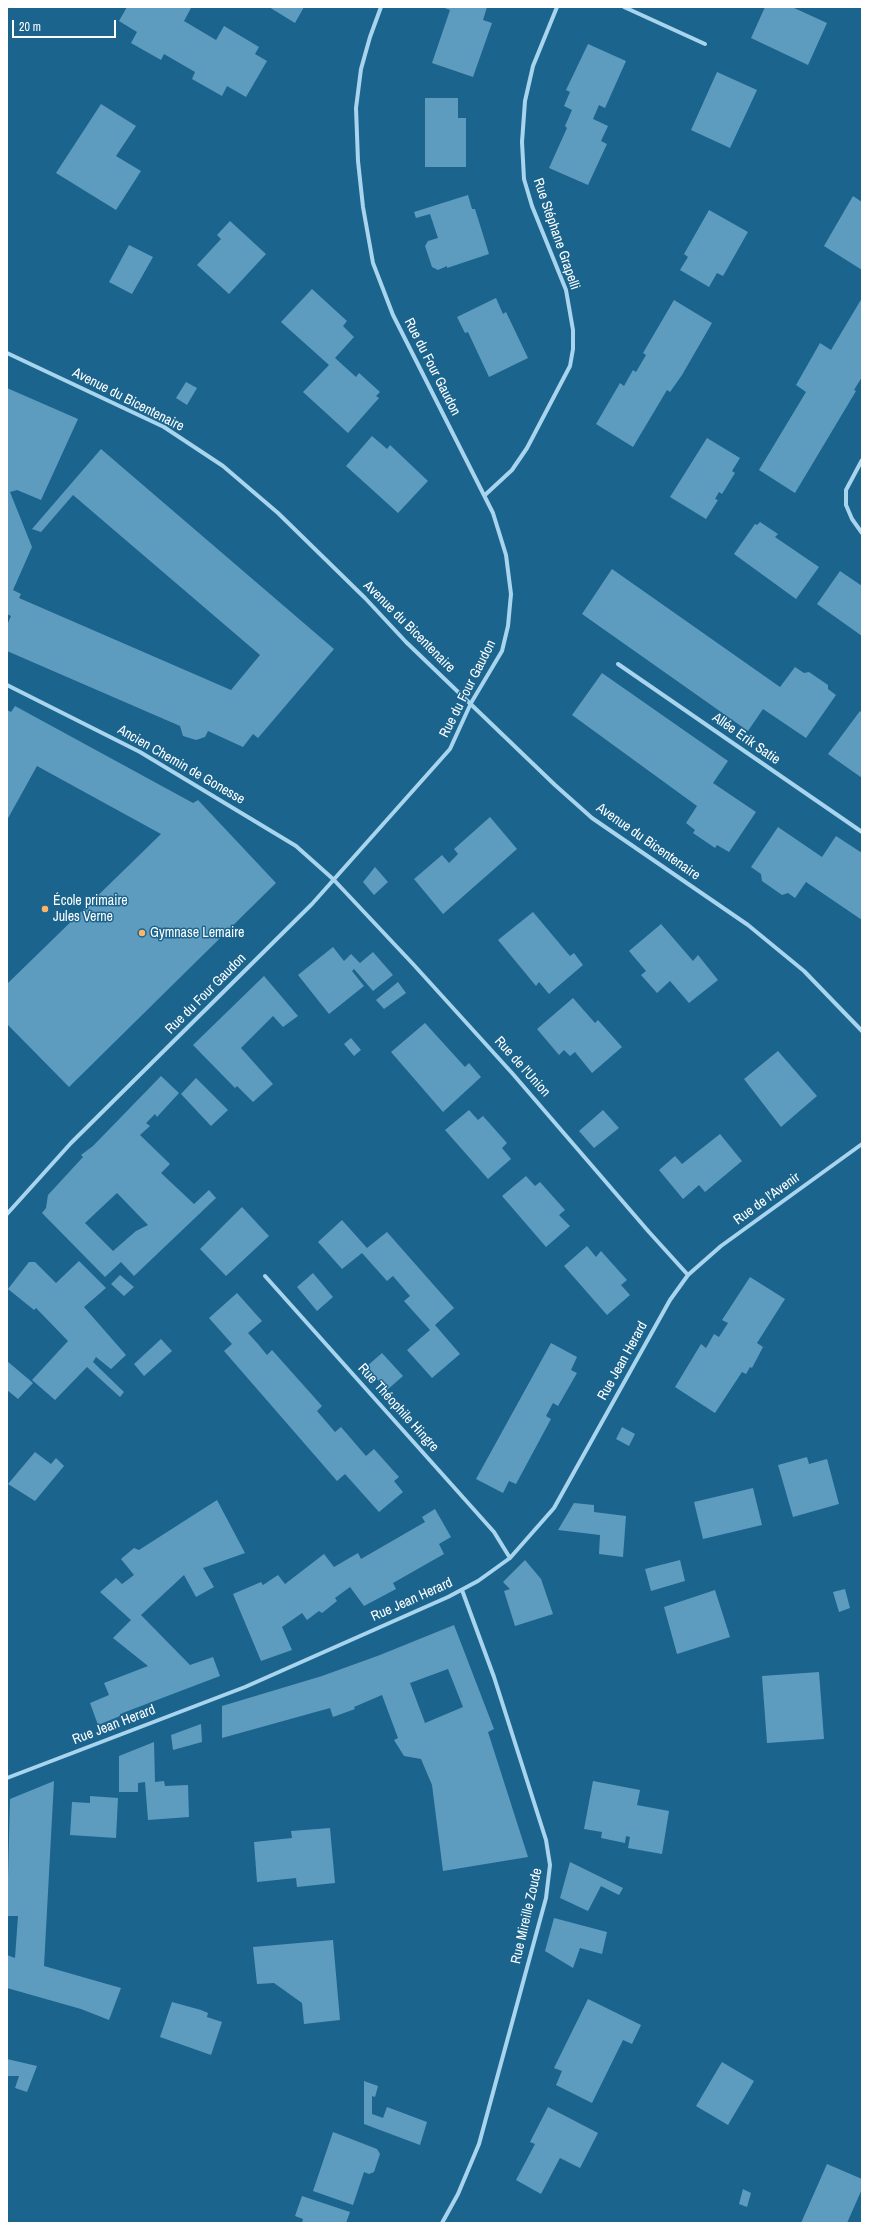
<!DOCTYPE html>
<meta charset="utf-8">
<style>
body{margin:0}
#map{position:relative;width:869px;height:2230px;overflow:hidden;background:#1b648d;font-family:"Archivo Narrow",sans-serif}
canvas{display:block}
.frame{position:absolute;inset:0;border:8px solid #fff;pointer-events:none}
.scale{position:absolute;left:12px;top:20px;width:104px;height:18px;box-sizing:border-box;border:2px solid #fff;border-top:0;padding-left:5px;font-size:12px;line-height:14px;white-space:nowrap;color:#fff;-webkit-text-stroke:3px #1b648d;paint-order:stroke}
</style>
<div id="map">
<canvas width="869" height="2230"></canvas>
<div class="frame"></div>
<div class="scale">20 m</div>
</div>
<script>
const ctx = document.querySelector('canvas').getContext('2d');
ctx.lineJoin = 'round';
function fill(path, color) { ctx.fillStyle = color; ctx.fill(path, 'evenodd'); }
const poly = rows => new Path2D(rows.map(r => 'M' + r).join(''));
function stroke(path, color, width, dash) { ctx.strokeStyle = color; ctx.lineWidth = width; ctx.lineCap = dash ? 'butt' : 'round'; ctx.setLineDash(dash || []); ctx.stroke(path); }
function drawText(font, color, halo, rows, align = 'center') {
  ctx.font = font + ' "Archivo Narrow",sans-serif'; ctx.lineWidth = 3; ctx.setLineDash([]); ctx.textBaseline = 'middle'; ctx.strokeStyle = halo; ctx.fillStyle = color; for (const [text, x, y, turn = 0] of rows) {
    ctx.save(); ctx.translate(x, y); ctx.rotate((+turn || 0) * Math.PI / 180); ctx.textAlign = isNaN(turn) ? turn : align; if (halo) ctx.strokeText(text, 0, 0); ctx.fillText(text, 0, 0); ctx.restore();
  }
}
fill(poly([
 [127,7,190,7,191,8,184,21,216,40,224,26,259,47,255,54,267,61,246,97,227,86,222,96,192,79,195,72,164,54,161,60,131,43,137,32,119,21],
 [269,7,304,7,295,23],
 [442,7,487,7,483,20,492,23,473,77,432,63,450,10],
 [765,7,792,7,827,23,808,65,751,38],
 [588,44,626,61,605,108,599,105,593,119,608,126,601,141,607,144,588,185,549,168,567,128,565,126,572,110,564,106,570,92,566,90],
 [717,72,757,90,730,148,691,130],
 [425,98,458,98,458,118,466,118,466,167,425,167],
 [101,104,136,126,116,156,141,171,116,210,56,173],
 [468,195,472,209,475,209,489,254,447,268,447,266,438,270,432,267,425,246,428,241,438,238,430,214,416,218,414,212],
 [853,196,862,202,862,270,824,246],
 [709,210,748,232,723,276,717,273,709,287,680,270,688,257,684,254],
 [230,221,266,254,229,294,197,265,221,239,217,235],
 [129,245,153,257,132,294,109,282],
 [312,289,347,321,343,326,354,337,335,358,356,377,359,373,380,392,376,396,379,398,348,433,303,392,329,365,281,322],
 [496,298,503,314,506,312,528,358,489,377,468,332,465,333,457,317],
 [862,298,862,377,854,390,856,391,795,493,759,470,806,392,796,385,820,343,831,350],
 [674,300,712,323,682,375,670,392,667,390,633,447,596,424,620,383,624,386,633,370,636,372,646,355,643,353],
 [186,382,197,388,187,405,176,398],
 [7,388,78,419,41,500,17,490,10,492,32,547,13,590,21,594,19,598,231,690,260,655,73,495,41,532,32,529,101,449,334,649,258,738,253,734,243,747,208,731,205,737,196,740,183,736,180,726,7,651,7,625,11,616,7,614],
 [372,436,387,449,390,445,428,481,398,513,346,466],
 [707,438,740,458,732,471,735,473,722,494,719,492,715,499,718,500,706,519,670,497],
 [760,522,778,534,775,537,819,567,796,599,734,554,755,524,757,525],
 [612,569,780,687,795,667,804,673,809,672,828,685,828,689,836,695,806,738,763,709,748,731,582,614],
 [840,571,862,586,862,636,817,604],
 [602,673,728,761,713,783,756,812,729,852,717,845,715,848,693,833,695,830,686,823,697,806,572,715],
 [15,706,193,803,198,800,276,883,69,1087,7,1024,7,984,161,834,37,766,7,820,7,710,11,712],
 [860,711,862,713,862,778,828,754],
 [490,817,517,849,443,914,414,879,442,855,449,863,458,854,454,849],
 [778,827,822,857,836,836,862,853,862,920,806,882,795,898,788,893,782,895,762,881,761,874,751,867],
 [375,867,388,882,374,895,363,882],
 [533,912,570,956,574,953,583,965,549,994,539,982,536,986,498,940],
 [661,924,693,961,698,955,718,980,689,1003,670,981,657,993,641,975,646,971,629,951],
 [333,947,344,961,351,954,360,963,373,952,393,975,373,991,354,969,352,971,364,986,329,1014,298,975],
 [264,976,298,1016,283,1027,273,1016,241,1048,273,1084,253,1102,237,1086,235,1088,193,1045],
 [398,982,406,993,384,1009,376,1000],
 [573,998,595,1023,598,1020,622,1047,592,1073,575,1052,570,1056,564,1050,559,1055,537,1029],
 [425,1023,465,1067,469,1063,481,1077,443,1112,391,1052],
 [351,1038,361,1050,354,1056,344,1044],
 [778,1051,817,1096,781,1127,744,1079],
 [161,1076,179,1093,157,1117,155,1114,146,1123,150,1126,140,1135,170,1164,161,1173,194,1204,209,1190,216,1198,134,1276,121,1262,105,1277,42,1213,46,1208,48,1195,83,1157,81,1155,93,1146],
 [117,1193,148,1225,136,1231,113,1251,85,1223],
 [196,1078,228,1110,211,1126,181,1094],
 [469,1110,478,1120,483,1116,507,1143,502,1148,511,1159,488,1179,445,1130],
 [603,1110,619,1128,594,1148,579,1131],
 [720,1134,742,1161,705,1192,699,1185,683,1199,659,1170,675,1156,682,1164],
 [526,1176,535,1186,540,1182,565,1210,559,1215,570,1226,546,1247,502,1196],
 [242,1207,269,1236,226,1276,200,1249],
 [342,1220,367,1248,387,1232,454,1308,435,1325,460,1354,432,1378,407,1350,430,1330,404,1301,410,1296,393,1276,387,1281,362,1253,342,1269,318,1242],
 [587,1246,596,1257,601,1251,627,1280,621,1285,630,1295,607,1315,564,1266],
 [79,1261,106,1288,84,1307,126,1355,111,1369,96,1357,93,1362,124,1392,120,1397,87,1367,55,1400,32,1380,68,1341,36,1308,34,1310,8,1289,29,1262,35,1262,56,1283],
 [313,1273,333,1297,317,1311,297,1287],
 [120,1275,134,1287,124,1296,111,1284],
 [750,1277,785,1299,757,1343,763,1347,752,1368,750,1367,746,1374,742,1372,715,1413,675,1387,701,1344,706,1348,714,1334,719,1337,728,1323,722,1320],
 [237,1293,262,1321,248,1333,258,1344,267,1355,272,1350,322,1406,317,1411,335,1432,341,1427,366,1456,374,1449,399,1477,394,1481,403,1492,379,1512,345,1474,337,1481,224,1351,232,1344,209,1318],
 [161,1339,172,1351,144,1376,134,1364],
 [551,1343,577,1357,571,1370,577,1373,558,1406,553,1403,546,1416,551,1419,516,1484,509,1481,503,1493,476,1479],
 [382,1353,403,1376,387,1390,366,1367],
 [7,1361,33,1383,18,1399,7,1390],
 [622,1427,635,1434,629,1446,616,1439],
 [35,1452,51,1464,56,1458,64,1466,35,1501,8,1484],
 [807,1457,809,1464,827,1459,839,1504,793,1517,778,1465],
 [753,1488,762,1525,703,1539,694,1502],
 [217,1500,245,1553,203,1568,214,1587,196,1597,184,1575,141,1615,190,1665,213,1657,220,1676,120,1714,120,1716,98,1725,90,1703,109,1695,104,1683,148,1666,113,1638,131,1620,100,1592,116,1578,122,1584,134,1575,121,1559,134,1548,139,1550],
 [574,1503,594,1505,594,1512,626,1516,623,1557,599,1554,600,1535,558,1530],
 [435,1509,451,1537,439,1544,444,1554,393,1583,396,1589,364,1606,350,1587,335,1598,337,1601,322,1613,319,1611,307,1620,302,1613,282,1627,292,1650,261,1661,233,1594,261,1582,263,1585,278,1575,285,1584,324,1554,334,1567,358,1553,361,1559,425,1522,422,1517],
 [525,1560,541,1579,553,1614,515,1626,504,1591,510,1589,503,1582],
 [680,1560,685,1581,651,1591,645,1569],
 [845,1589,850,1608,839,1612,833,1592],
 [715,1590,730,1637,677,1654,664,1607],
 [454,1625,494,1729,488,1732,528,1857,443,1871,432,1785,421,1759,473,1738,421,1759,404,1756,394,1740,398,1738,382,1695,354,1707,355,1709,333,1717,330,1708,222,1738,222,1706,322,1676,380,1655],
 [448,1669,463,1707,425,1723,410,1683],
 [819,1672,824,1739,767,1743,762,1676],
 [201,1724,202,1742,173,1750,171,1735],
 [154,1742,155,1782,164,1781,165,1786,188,1785,189,1817,148,1820,145,1782,138,1783,138,1792,119,1792,119,1756],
 [54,1781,44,1966,121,1988,109,2020,81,2009,7,1988,7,1955,15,1958,18,1916,7,1916,10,1799],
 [593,1781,640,1790,637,1805,669,1811,662,1854,628,1848,630,1837,626,1836,625,1843,601,1838,602,1832,584,1829],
 [90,1796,118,1798,116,1838,70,1835,72,1802,90,1803],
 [330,1828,335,1883,297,1887,296,1878,257,1882,254,1842,292,1838,291,1831],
 [570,1862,623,1888,619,1895,601,1886,588,1911,560,1898],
 [554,1918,607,1932,602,1954,580,1948,573,1968,545,1951],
 [333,1940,340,2020,304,2024,302,2003,274,1983,257,1984,253,1947],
 [588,1999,641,2025,632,2044,623,2040,592,2103,556,2085,562,2071,554,2068],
 [172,2002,201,2010,208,2013,207,2017,222,2022,211,2055,160,2037],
 [7,2059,37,2066,27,2092,15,2088,19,2076,7,2076],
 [722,2062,754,2081,728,2125,696,2106],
 [364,2081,378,2086,375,2097,372,2096,372,2114,383,2118,387,2107,427,2122,420,2145,364,2124],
 [548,2107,598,2133,580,2168,560,2158,541,2194,516,2180,535,2144,530,2142],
 [333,2132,377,2149,380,2154,374,2172,369,2174,364,2172,353,2205,313,2191],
 [827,2164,862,2179,862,2189,847,2223,801,2223],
 [743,2189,751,2193,747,2207,739,2204],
 [302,2196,350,2212,346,2223,302,2223,303,2219,295,2216]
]), '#5e9cbf');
stroke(poly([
 [624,7,705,44],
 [7,353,164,427,223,466,278,513,365,598,406,642,555,785,592,818,748,925,804,971,862,1031],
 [862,460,846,490,846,505,852,519,862,533],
 [485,495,512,470,527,448,570,366,573,349,573,330,566,290,532,206,524,179,522,142,525,101,533,66,557,7],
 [618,664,862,832],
 [7,685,140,752,296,846,333,879,413,964,512,1073,649,1232,688,1275],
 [7,1214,71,1143,312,904,450,749,471,703,502,651,508,626,511,594,506,555,493,513,393,315,373,263,363,207,358,161,356,108,361,69,370,37,381,7],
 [265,1276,494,1532,510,1558],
 [7,1778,245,1687,448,1597,478,1581,510,1558,554,1508,670,1300,688,1275,721,1246,862,1144],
 [442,2223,458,2194,479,2144,546,1898,550,1865,546,1840,494,1677,462,1590]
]), '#a8d5ed', 4);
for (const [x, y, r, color] of [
 [45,909,4,"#feb466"],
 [142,933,4,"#feb466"]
]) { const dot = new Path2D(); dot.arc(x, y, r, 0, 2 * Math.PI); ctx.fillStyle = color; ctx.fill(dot); stroke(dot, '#1b648d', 1.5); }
drawText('14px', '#fff', '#1b648d', [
 ["Rue Stéphane Grapelli",556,234,71],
 ["Rue du Four Gaudon",432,367,63],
 ["Avenue du Bicentenaire",128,400,27],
 ["Avenue du Bicentenaire",409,627,45],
 ["Rue du Four Gaudon",468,689,-63],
 ["Allée Erik Satie",746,739,35],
 ["Ancien Chemin de Gonesse",181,765,30],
 ["Avenue du Bicentenaire",648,842,35],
 ["Rue du Four Gaudon",206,994,-45],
 ["Rue de l'Union",522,1067,48],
 ["Rue de l'Avenir",767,1199,-36],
 ["Rue Jean Herard",623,1361,-61],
 ["Rue Théophile Hingre",398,1408,48],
 ["Rue Jean Herard",412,1600,-24],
 ["Rue Jean Herard",114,1725,-21],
 ["Rue Mireille Zoude",527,1916,-77]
]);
drawText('14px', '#fff', '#1b648d', [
 ["École primaire",53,901],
 ["Jules Verne",53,917],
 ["Gymnase Lemaire",150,933]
], 'left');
</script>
